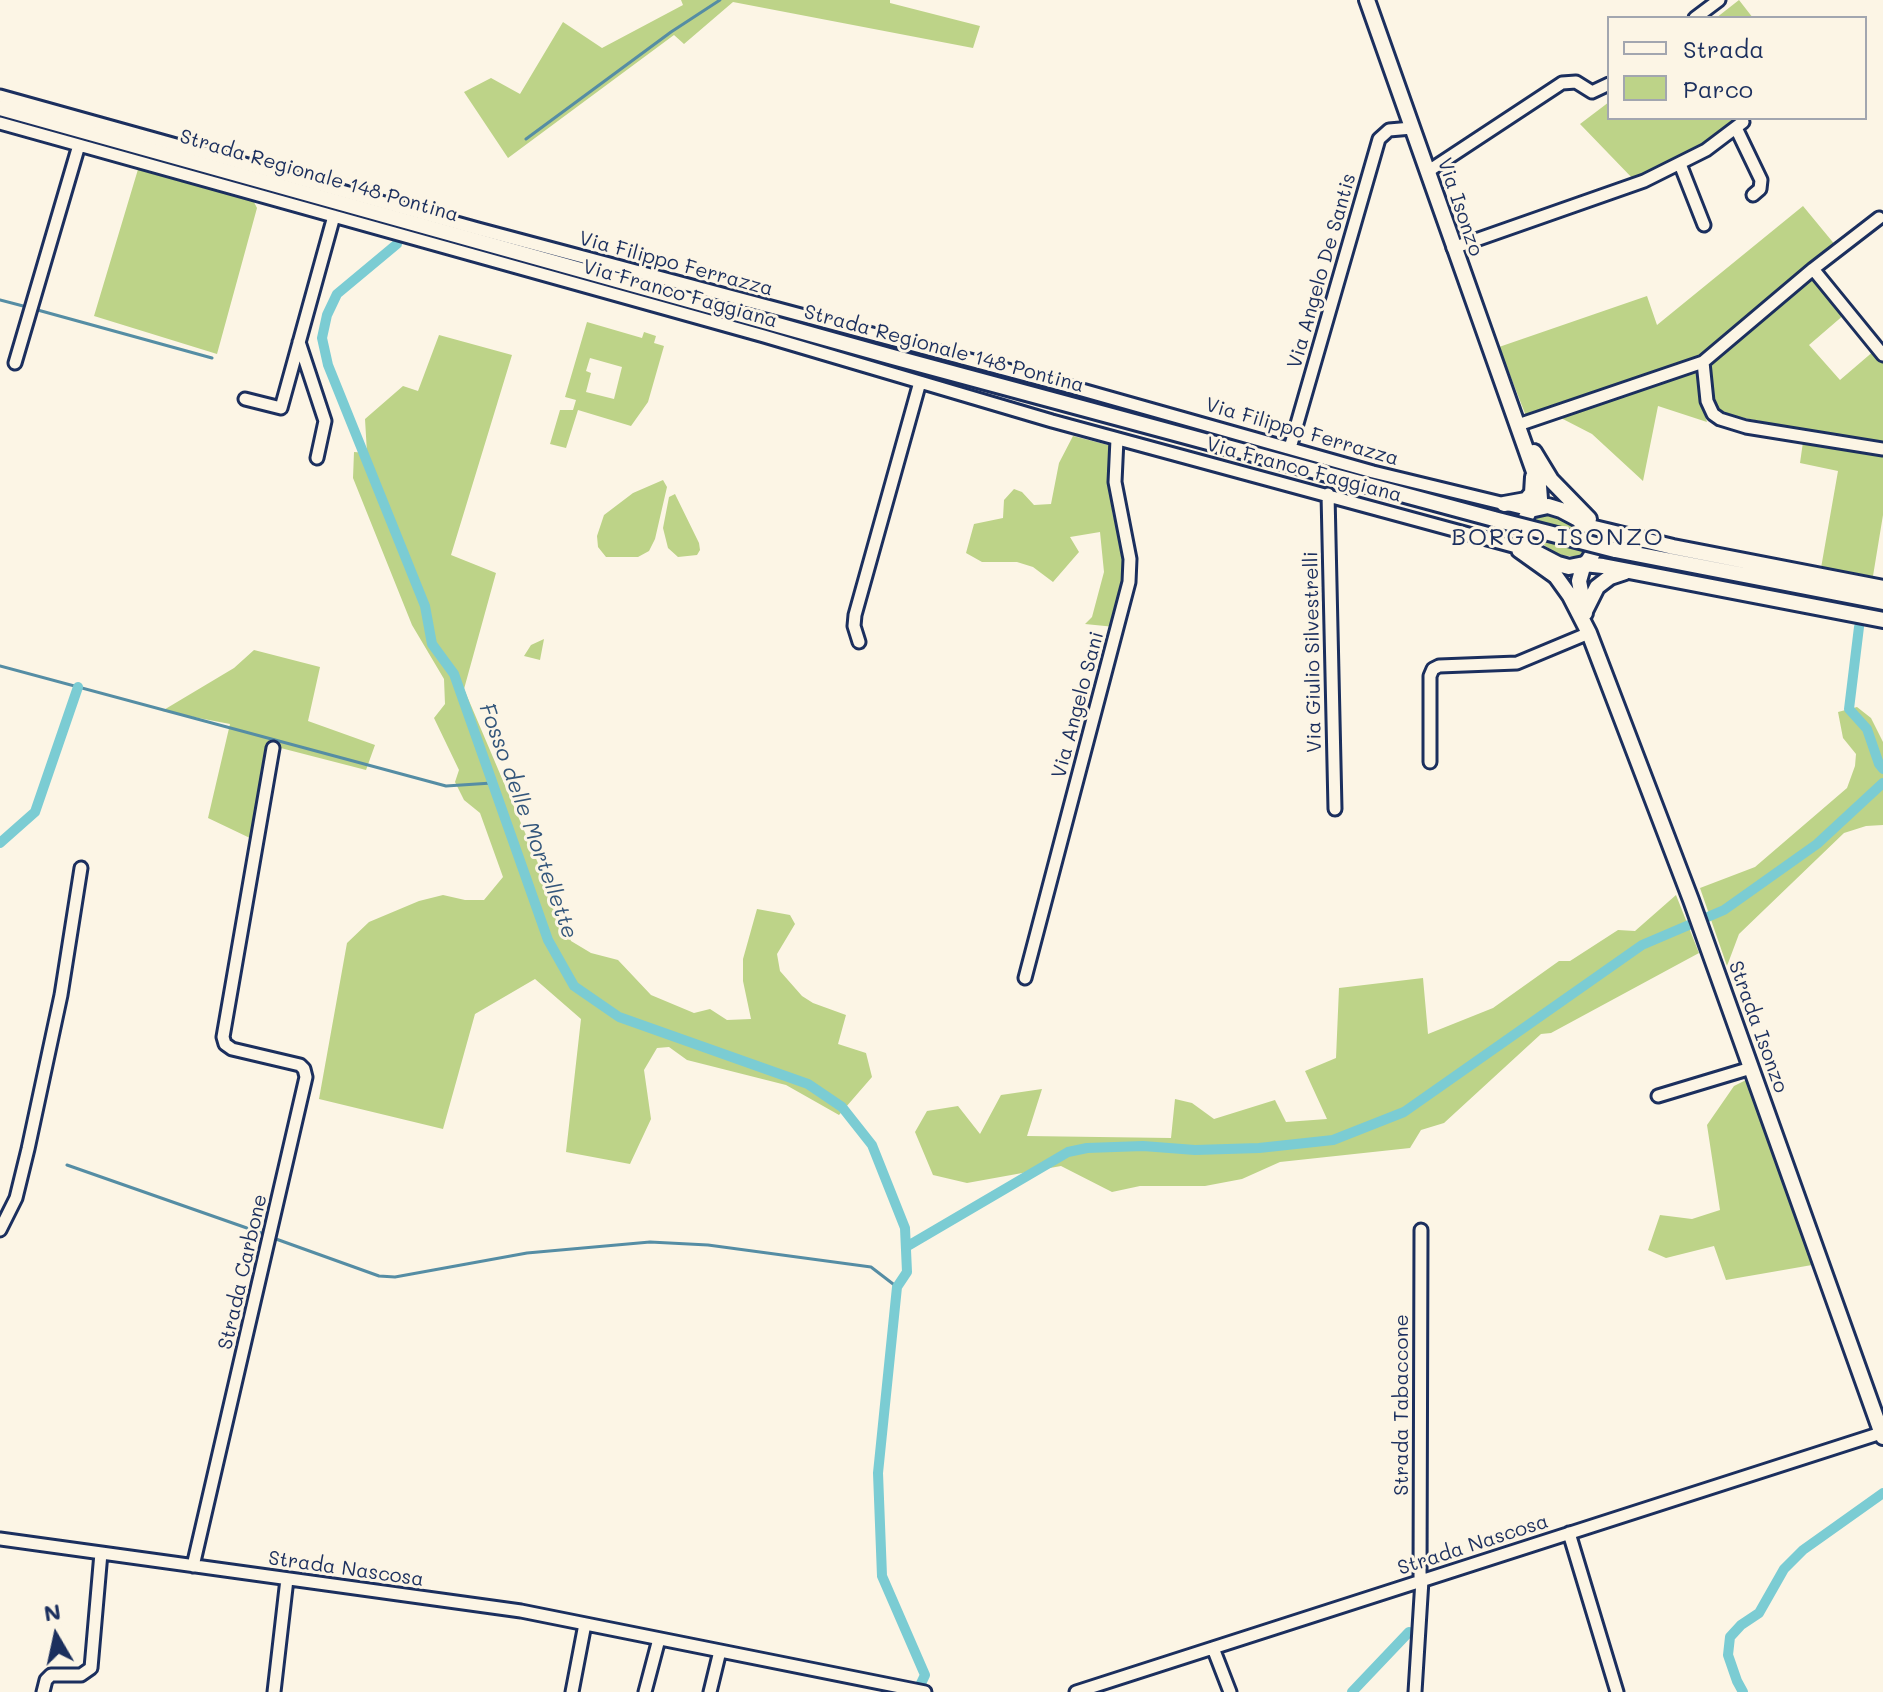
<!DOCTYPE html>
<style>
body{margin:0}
#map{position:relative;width:1883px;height:1692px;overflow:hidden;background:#fcf5e5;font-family:Mali,sans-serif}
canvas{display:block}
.legend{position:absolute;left:1607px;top:16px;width:260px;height:104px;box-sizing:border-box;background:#fcf5e5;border:2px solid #a2a6af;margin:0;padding:10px 14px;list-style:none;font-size:24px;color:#1b2f5e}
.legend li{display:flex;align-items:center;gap:16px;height:40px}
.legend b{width:40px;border:2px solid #a2a6af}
.north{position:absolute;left:16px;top:1596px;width:80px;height:80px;-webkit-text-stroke:6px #fcf5e5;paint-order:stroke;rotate:351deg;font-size:22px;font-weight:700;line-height:32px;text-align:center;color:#1b2f5e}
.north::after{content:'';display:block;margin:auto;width:28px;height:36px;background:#1b2f5e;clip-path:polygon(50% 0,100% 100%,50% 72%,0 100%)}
</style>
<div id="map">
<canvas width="1883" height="1692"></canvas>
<ul class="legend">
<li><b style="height:10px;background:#fcf5e5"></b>Strada</li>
<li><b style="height:22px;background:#bdd388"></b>Parco</li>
</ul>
<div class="north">N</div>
</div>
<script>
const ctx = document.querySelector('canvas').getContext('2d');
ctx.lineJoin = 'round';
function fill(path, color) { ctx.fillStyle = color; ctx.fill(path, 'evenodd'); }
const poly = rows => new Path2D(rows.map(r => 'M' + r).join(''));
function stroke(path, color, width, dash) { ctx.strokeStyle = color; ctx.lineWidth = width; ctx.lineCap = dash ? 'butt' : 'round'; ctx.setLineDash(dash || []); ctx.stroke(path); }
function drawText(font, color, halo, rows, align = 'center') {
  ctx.font = font + ' Mali,sans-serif'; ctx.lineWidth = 6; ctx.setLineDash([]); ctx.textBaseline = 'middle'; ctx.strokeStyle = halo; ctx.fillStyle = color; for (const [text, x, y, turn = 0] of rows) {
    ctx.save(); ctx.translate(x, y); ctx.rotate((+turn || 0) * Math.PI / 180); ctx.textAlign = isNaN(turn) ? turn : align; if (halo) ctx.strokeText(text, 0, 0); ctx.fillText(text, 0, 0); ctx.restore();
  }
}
fill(poly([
 [681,0,890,0,890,3,980,26,973,48,733,2,684,44,674,35,508,158,464,92,491,78,520,94,563,22,602,48,683,5],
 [1739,0,1753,18,1716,18],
 [1609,102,1609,118,1742,118,1709,143,1636,182,1580,124],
 [139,166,252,198,257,208,217,354,94,316],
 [1803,206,1836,246,1699,359,1526,416,1499,347,1647,296,1657,325],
 [1813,279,1818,280,1845,314,1809,345,1840,380,1875,350,1883,360,1883,445,1724,414,1712,402,1710,369,1715,359,1807,280],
 [587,322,642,338,644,332,656,336,654,343,664,346,648,402,631,426,578,410,566,448,550,444,560,410,573,410,576,400,565,397],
 [590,358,622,367,614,399,586,392,591,373,586,371],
 [439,335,512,355,451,555,496,573,464,689,571,941,591,953,618,960,651,995,694,1013,710,1009,727,1020,751,1019,743,981,743,959,757,909,790,915,795,924,777,954,780,971,802,996,813,1003,846,1015,838,1044,866,1053,872,1077,839,1115,786,1085,687,1060,669,1047,657,1048,644,1070,651,1119,630,1164,566,1152,581,1019,535,979,475,1014,443,1129,319,1099,347,943,369,922,419,901,443,895,465,900,484,900,503,877,480,813,464,800,455,782,459,770,434,718,445,704,444,679,412,625,353,478,354,452,367,453,365,419,403,386,418,391],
 [1692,371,1700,376,1701,403,1707,422,1658,406,1643,481,1592,434,1559,417],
 [1073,436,1112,446,1108,479,1113,516,1125,550,1126,570,1115,627,1085,624,1092,617,1104,572,1100,532,1070,537,1079,552,1053,582,1033,567,1017,562,982,562,966,553,974,524,1003,518,1004,500,1014,489,1022,492,1034,505,1051,504,1059,463],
 [1803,442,1883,457,1883,515,1873,576,1821,568,1838,471,1800,463],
 [663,480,667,487,655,539,649,551,638,557,606,557,598,547,597,536,604,515,633,493],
 [675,494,699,543,700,550,697,555,678,557,668,548,663,528,669,497],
 [1552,514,1574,525,1582,534,1586,549,1579,557,1559,555,1541,543,1535,535,1534,520,1541,515],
 [544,639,540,660,524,656,531,645],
 [254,650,320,667,308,721,375,745,366,770,269,745,252,839,208,818,230,724,162,711,234,668],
 [1857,707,1871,718,1883,742,1883,825,1866,826,1844,833,1739,934,1727,966,1700,888,1755,867,1847,788,1855,766,1856,754,1843,738,1838,712],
 [1676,895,1699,953,1551,1033,1541,1034,1444,1123,1421,1130,1410,1148,1280,1162,1242,1179,1205,1186,1140,1186,1112,1192,1061,1166,967,1183,933,1175,915,1132,927,1111,958,1106,980,1134,1001,1095,1042,1089,1027,1136,1171,1138,1175,1099,1192,1103,1214,1119,1275,1100,1286,1122,1327,1119,1305,1071,1336,1058,1339,988,1423,978,1428,1034,1493,1008,1559,961,1570,961,1618,930,1635,931],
 [1746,1080,1812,1265,1726,1280,1714,1246,1666,1258,1648,1250,1660,1215,1692,1219,1720,1210,1707,1125,1734,1086]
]), '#bdd388');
stroke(poly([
 [526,139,671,32,720,0],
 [0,300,27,307],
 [34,309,212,358],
 [0,666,446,786,492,783],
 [67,1165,264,1234],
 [276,1239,379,1276,395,1277,527,1253,650,1242,708,1245,871,1267,897,1287]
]), '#558da4', 3);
stroke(poly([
 [397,244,337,294,327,315,322,338,328,365,425,606,432,644,454,674,548,940,574,986,619,1017,808,1084,842,1107,872,1145,905,1228,907,1272,897,1287,878,1473,882,1576,925,1675,917,1692],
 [1859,627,1849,709,1867,729,1879,764,1883,769],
 [0,843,35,812,78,687],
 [906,1247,1068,1152,1087,1148,1143,1146,1195,1150,1259,1148,1333,1140,1404,1112,1642,945,1724,910,1817,844,1883,783],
 [1352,1692,1409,1632],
 [1743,1692,1737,1681,1728,1655,1730,1637,1741,1625,1759,1613,1784,1569,1803,1550,1883,1493]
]), '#7bccd3', 10);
const minor = poly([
 [1695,18,1719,0],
 [0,96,478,229,1075,388,1373,472,1530,510],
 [0,123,764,336,1052,421,1535,552],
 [1736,128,1761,180,1760,189,1753,195],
 [1680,164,1704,225],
 [1427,172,1562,83,1576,82,1592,92,1609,84],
 [1453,248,1644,181,1706,150,1743,122],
 [1813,269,1883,355],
 [299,342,325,421,317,458],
 [1703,362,1707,401,1713,414,1720,419,1746,427,1883,449],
 [15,363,79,145],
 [245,399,281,408,334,216],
 [1518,425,1703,362,1813,269,1879,218],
 [1290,448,1379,139,1389,130,1412,128],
 [1328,494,1335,809],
 [1518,551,1553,576],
 [859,642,854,626,855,615,920,382],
 [1430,762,1430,676,1433,669,1439,666,1517,663,1589,633],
 [1025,978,1129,582,1130,559,1115,482,1117,439],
 [1658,1096,1751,1068],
 [0,1230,16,1198,28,1149,61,995,81,868],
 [1569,1533,1617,1692],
 [0,1539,521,1611,925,1692],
 [193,1566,306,1077,304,1069,300,1065,232,1049,225,1044,223,1037,273,748],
 [1420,1581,1421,1230],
 [1213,1648,1230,1692],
 [43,1692,46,1680,51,1675,81,1675,91,1668,101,1553],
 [274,1692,287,1579],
 [572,1692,585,1624],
 [645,1692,659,1639],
 [710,1692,720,1651],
 [1076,1692,1881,1433],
 [1415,1692,1422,1580]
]);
const major = poly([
 [1367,0,1539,486,1540,499,1536,507],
 [0,108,889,356,1494,519],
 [1534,452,1551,480,1589,519],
 [1504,504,1526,500,1532,493,1533,477],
 [1586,526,1673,547,1883,588],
 [1615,550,1883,602],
 [1542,557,1570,596,1589,633,1691,900,1883,1437],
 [1585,611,1597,587,1610,577,1625,572],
 [1585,613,1579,581,1583,567,1584,564,1588,561,1593,553,1594,542,1591,533,1578,519,1561,510,1548,506,1530,510,1524,521,1529,542,1535,552,1558,564,1569,567,1584,564,1603,566,1883,620]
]);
stroke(minor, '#1b2f5e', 17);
stroke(major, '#1b2f5e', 20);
stroke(minor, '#fcf5e5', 11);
stroke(major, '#fcf5e5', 14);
const majorBridge = poly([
 [1494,519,1615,550]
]);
stroke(majorBridge, '#1b2f5e', 20, []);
stroke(majorBridge, '#fcf5e5', 14);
drawText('20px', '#1b2f5e', '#fcf5e5', [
 ["Strada Regionale 148 Pontina",319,176,16],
 ["Via Isonzo",1460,207,71],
 ["Via Filippo Ferrazza",676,264,15],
 ["Via Angelo De Santis",1322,271,-74],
 ["Via Franco Faggiana",680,294,16],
 ["Strada Regionale 148 Pontina",944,349,15],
 ["Via Filippo Ferrazza",1302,432,16],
 ["Via Franco Faggiana",1304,470,15],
 ["Via Giulio Silvestrelli",1313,652,-91],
 ["Via Angelo Sani",1078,705,-75],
 ["Strada Isonzo",1758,1027,70],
 ["Strada Carbone",243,1272,-77],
 ["Strada Tabaccone",1402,1405,-90],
 ["Strada Nascosa",1473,1545,-18],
 ["Strada Nascosa",346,1569,8]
]);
drawText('italic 22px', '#33567b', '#fcf5e5', [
 ["Fosso delle Mortellette",528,821,70]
]);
ctx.letterSpacing = '2px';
drawText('24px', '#1b2f5e', '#fcf5e5', [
 ["BORGO ISONZO",1558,538]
]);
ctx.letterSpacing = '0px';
</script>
